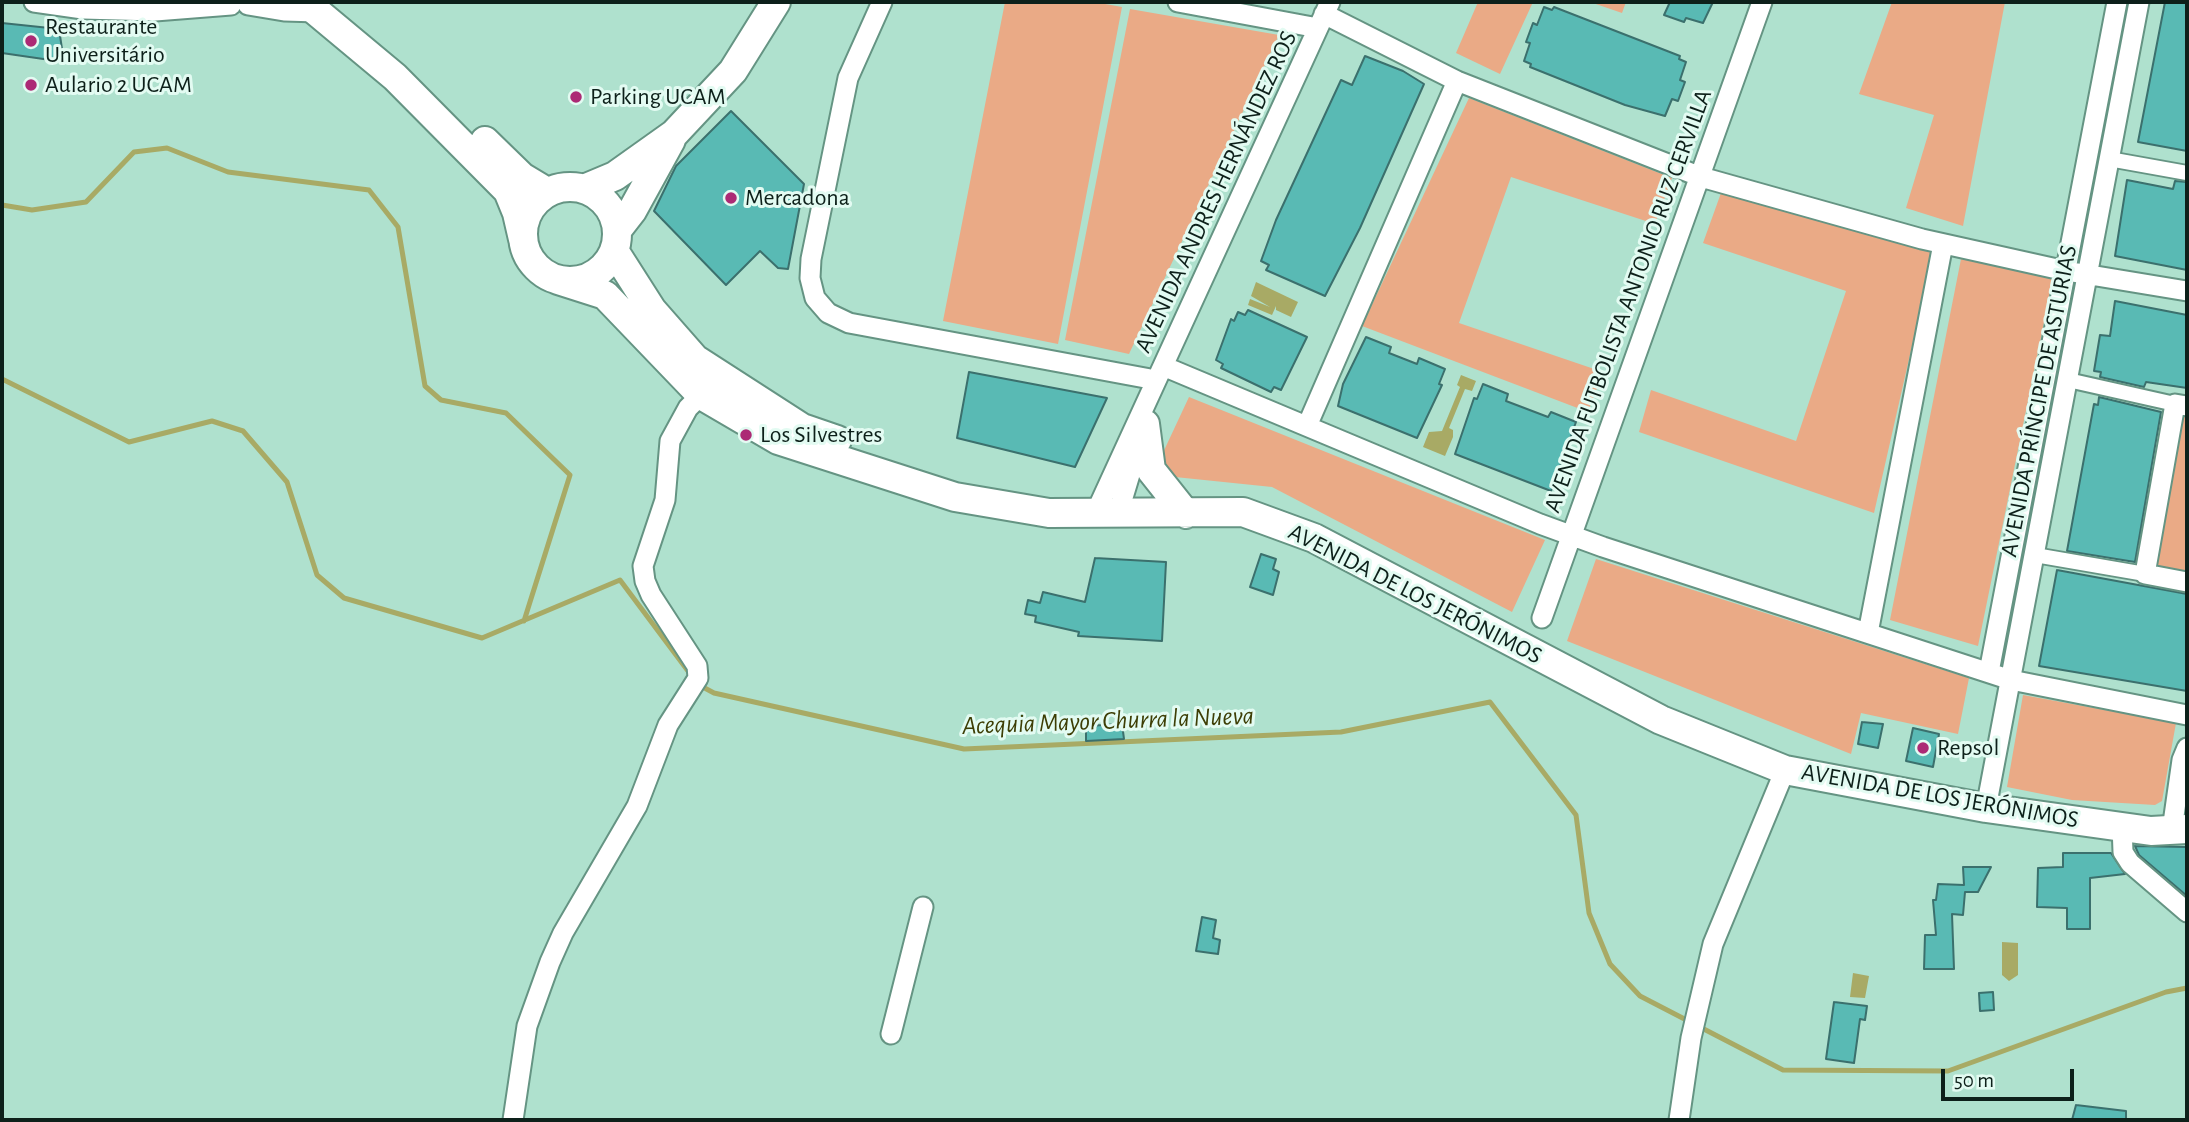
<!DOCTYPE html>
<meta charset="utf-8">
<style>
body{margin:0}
#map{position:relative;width:2189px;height:1122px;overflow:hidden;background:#afe1ce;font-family:"Alegreya Sans",sans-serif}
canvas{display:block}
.frame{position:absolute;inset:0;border:4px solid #0d201a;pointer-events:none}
.scale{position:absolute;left:1941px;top:1069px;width:133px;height:32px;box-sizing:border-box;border:4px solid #0d201a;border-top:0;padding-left:9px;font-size:21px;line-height:24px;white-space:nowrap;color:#0d201a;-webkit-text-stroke:5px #e3fbf2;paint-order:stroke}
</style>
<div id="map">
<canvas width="2189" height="1122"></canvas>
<div class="frame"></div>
<div class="scale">50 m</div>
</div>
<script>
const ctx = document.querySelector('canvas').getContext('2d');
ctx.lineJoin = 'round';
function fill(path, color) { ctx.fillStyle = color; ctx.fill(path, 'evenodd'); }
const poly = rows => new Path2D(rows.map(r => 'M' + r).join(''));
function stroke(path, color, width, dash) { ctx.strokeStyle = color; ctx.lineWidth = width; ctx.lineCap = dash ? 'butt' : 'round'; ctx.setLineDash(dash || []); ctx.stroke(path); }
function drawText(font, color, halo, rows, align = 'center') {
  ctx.font = font + ' "Alegreya Sans",sans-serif'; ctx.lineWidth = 6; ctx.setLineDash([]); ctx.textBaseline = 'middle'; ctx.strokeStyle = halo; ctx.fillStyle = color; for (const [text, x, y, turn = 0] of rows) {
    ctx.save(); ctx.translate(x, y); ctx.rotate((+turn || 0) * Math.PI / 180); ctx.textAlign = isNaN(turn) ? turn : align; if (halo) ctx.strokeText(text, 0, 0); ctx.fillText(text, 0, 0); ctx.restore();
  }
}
fill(poly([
 [1005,2,1094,2,1122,7,1058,344,943,321],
 [1478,2,1533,2,1500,74,1456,53],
 [1590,2,1626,2,1622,13],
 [1892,2,2005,2,1963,226,1906,208,1934,115,1859,94],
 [1130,9,1279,35,1129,354,1065,340],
 [1469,98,1672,178,1655,224,1511,177,1459,323,1603,372,1588,412,1362,326],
 [1721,193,1934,249,1874,513,1639,432,1651,390,1796,441,1846,291,1703,243],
 [1961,259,2053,278,1978,646,1890,620],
 [1189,397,1545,540,1512,612,1272,487,1175,477,1160,459],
 [2181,413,2187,415,2187,577,2151,570],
 [1596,559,1969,678,1958,734,1861,713,1851,754,1567,641],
 [2023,695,2176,723,2162,801,2155,805,2072,800,2007,787]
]), '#eaaa86');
fill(poly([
 [1256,282,1298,302,1291,317,1276,310,1276,306,1272,315,1248,305,1250,299,1270,307,1251,296],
 [1461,375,1476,381,1472,391,1465,389,1449,428,1453,430,1453,437,1445,456,1423,447,1429,432,1442,431,1460,387,1457,385],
 [2002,942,2018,943,2018,975,2009,981,2002,975],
 [1853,973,1869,976,1865,998,1850,997]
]), '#a8aa65');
stroke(poly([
 [2,205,32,210,86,202,134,152,167,148,228,172,369,190,398,227,425,386,441,400,506,413,570,475,524,621],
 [2,379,129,442,212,421,243,431,287,482,317,575,344,598,482,638,620,580,691,675],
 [699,685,714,693,964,749,1341,732,1490,702,1576,815,1589,913,1610,964,1640,996,1783,1070,1948,1071,2166,992,2187,988]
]), '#a8aa65', 5);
const building = poly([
 [1670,2,1713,2,1703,23,1686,18,1684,22,1664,15,1670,2],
 [2165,2,2187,2,2187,151,2138,142,2165,2],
 [1544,7,1552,10,1554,7,1680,56,1679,59,1686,62,1680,80,1685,82,1678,101,1672,99,1665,116,1625,105,1530,67,1531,64,1524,61,1530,43,1526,42,1533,23,1537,25,1544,7],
 [2,23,59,29,64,62,2,53,2,23],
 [1365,56,1403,71,1424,84,1360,228,1325,296,1266,270,1269,265,1261,261,1276,220,1341,80,1352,85,1365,56],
 [731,111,804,184,788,269,778,268,760,251,726,285,654,211,676,166,731,111],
 [2127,180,2173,189,2175,181,2187,182,2187,270,2115,256,2127,180],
 [2115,301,2187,315,2187,388,2146,382,2144,387,2100,377,2101,372,2094,371,2100,335,2110,336,2115,301],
 [1248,310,1307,337,1281,390,1274,387,1271,392,1221,368,1223,364,1216,360,1231,319,1234,321,1238,312,1245,315,1248,310],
 [1366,337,1391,347,1389,353,1417,364,1419,358,1445,369,1439,384,1442,385,1417,438,1338,406,1343,384,1366,337],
 [969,372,1107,398,1075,467,957,438,969,372],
 [1483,384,1508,394,1506,401,1548,417,1551,412,1576,422,1551,491,1455,454,1474,398,1477,399,1483,384],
 [2099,397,2161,412,2135,562,2067,551,2094,404,2098,405,2099,397],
 [1261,554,1276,559,1273,569,1279,572,1273,595,1250,587,1261,554],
 [1095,558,1166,562,1162,641,1078,636,1079,632,1035,622,1036,616,1025,614,1028,600,1040,603,1043,592,1085,602,1095,558],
 [2057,570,2187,594,2187,691,2039,666,2057,570],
 [1862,722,1883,724,1878,748,1858,744,1862,722],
 [1122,724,1124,739,1086,741,1086,726,1122,724],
 [1913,728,1939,734,1933,767,1906,761,1913,728],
 [2135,846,2187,847,2187,896,2139,855,2135,846],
 [2063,853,2111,853,2125,874,2090,878,2090,929,2067,929,2067,908,2037,907,2038,868,2063,867,2063,853],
 [1963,867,1991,867,1978,892,1965,892,1963,915,1952,914,1954,969,1924,969,1925,935,1936,935,1933,900,1936,900,1938,884,1964,885,1963,867],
 [1202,917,1216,920,1213,938,1220,940,1218,954,1196,951,1202,917],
 [1993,992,1994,1010,1980,1011,1979,993,1993,992],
 [1834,1002,1867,1006,1865,1020,1860,1019,1854,1063,1826,1059,1834,1002],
 [2076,1105,2126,1111,2126,1120,2072,1120,2076,1105]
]);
fill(building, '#59bab4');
stroke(building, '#3b706d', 2);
const pedestrian = poly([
 [2109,159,2187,173],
 [2068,380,2175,404],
 [2035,555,2145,574]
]);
const minor = poly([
 [34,2,83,9,155,11,231,5],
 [882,2,848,78,811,259,810,278,815,298,828,313,849,323,1156,380],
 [1178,2,1318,28],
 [248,5,284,11,318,12],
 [1324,14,1457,81,1701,177,1922,239,2066,271,2187,291],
 [1163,366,1540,524,1603,547,2011,680,2187,715],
 [2187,406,2175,404,2145,574,2187,582],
 [1307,426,1457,81],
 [1095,514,1330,2],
 [1118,514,1140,441],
 [1542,618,1762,2],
 [1868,633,1943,244],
 [1989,672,2117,2],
 [1986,808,2139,2],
 [2122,825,2123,852,2130,863,2187,912],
 [2172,830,2182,760,2187,748],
 [891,1034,923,907],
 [513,1120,527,1026,550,962,563,933,637,806,668,725,698,678,697,666,651,595,645,581,643,566,665,500,670,441,688,408,701,395,703,383],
 [1679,1120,1691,1038,1713,944,1785,770]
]);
const secondary = poly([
 [305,2,395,77,508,191,517,213,523,239],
 [485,141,522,177,547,192],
 '523 234a47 47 0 1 1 94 0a47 47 0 1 1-94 0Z',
 [584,189,615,176,674,134,733,71,776,2],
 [618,229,632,211,671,140],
 [615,252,652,310,695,359,802,428,837,440],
 [558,280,605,295,701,395,778,440,955,497,1049,513,1243,512,1314,538,1661,720,1785,770,1986,808,2151,831,2187,829],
 [1145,424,1151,470,1186,514]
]);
stroke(pedestrian, '#659483', 18);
stroke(minor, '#659483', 23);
stroke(secondary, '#659483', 32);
stroke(pedestrian, '#fff', 14);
stroke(minor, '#fff', 19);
stroke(secondary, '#fff', 28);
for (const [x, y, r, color] of [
 [31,41,7,"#ac2a75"],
 [31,85,7,"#ac2a75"],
 [576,97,7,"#ac2a75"],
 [731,198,7,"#ac2a75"],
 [746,435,7,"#ac2a75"],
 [1923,748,7,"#ac2a75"]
]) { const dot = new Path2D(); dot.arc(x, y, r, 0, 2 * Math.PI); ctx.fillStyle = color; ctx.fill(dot); stroke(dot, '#e3fbf2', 2.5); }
drawText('24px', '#0d201a', '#e3fbf2', [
 ["Restaurante",45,27],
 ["Universitário",45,55],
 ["Aulario 2 UCAM",45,85],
 ["Parking UCAM",590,97],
 ["Mercadona",745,198],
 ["Los Silvestres",760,435],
 ["Repsol",1937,748]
], 'left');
drawText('24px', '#0d201a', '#e3fbf2', [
 ["AVENIDA ANDRES HERNÁNDEZ ROS",1216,192,-65],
 ["AVENIDA FUTBOLISTA ANTONIO RUZ CERVILLA",1628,301,-70],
 ["AVENIDA PRÍNCIPE DE ASTURIAS",2039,401,-79],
 ["AVENIDA DE LOS JERÓNIMOS",1415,594,27],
 ["AVENIDA DE LOS JERÓNIMOS",1940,796,10]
]);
drawText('italic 26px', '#3d3e05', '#e3fbf2', [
 ["Acequia Mayor Churra la Nueva",1108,721,-2]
]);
</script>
